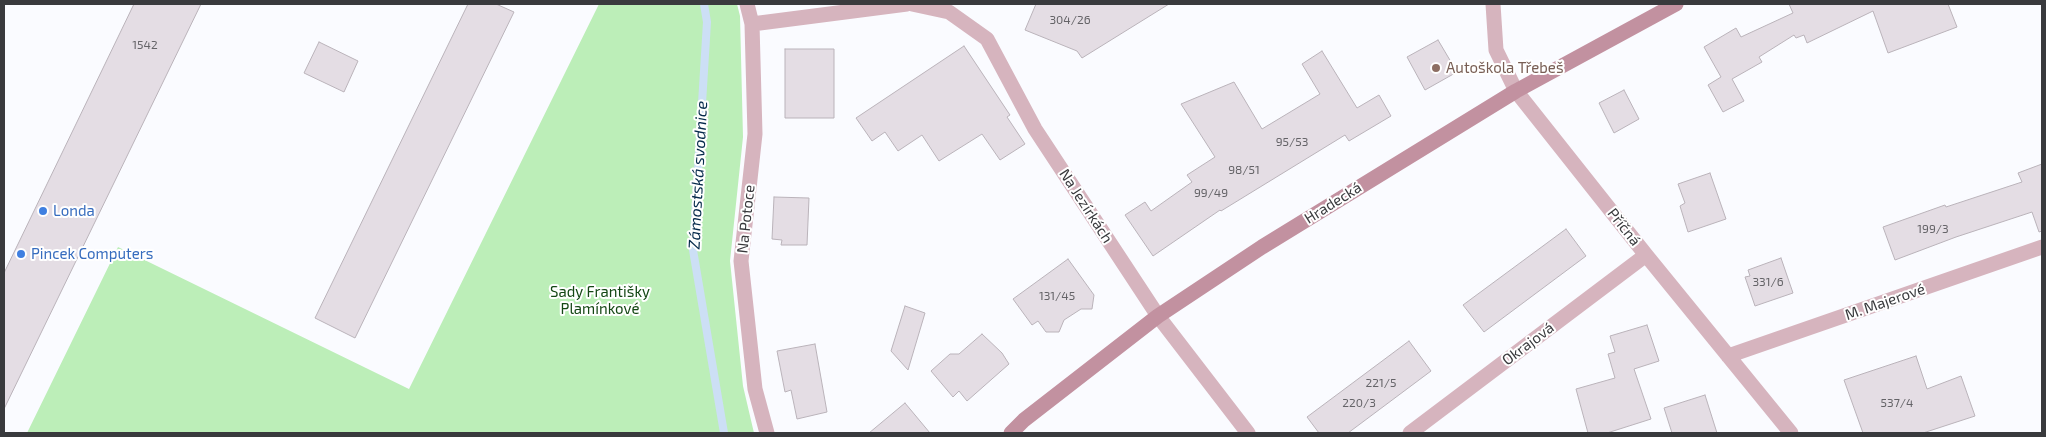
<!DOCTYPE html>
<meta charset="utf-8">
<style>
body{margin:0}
#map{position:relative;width:2046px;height:437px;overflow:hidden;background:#fafbff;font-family:"Exo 2",sans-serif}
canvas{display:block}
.frame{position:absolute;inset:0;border:5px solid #393a3d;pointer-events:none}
</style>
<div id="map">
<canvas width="2046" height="437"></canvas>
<div class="frame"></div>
</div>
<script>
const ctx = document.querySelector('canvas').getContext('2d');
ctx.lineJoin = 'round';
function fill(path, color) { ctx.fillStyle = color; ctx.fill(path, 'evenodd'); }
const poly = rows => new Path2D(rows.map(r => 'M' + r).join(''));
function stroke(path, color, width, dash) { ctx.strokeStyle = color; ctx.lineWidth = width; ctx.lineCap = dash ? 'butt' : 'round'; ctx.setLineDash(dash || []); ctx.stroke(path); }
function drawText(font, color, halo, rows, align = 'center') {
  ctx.font = font + ' "Exo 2",sans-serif'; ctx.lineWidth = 4; ctx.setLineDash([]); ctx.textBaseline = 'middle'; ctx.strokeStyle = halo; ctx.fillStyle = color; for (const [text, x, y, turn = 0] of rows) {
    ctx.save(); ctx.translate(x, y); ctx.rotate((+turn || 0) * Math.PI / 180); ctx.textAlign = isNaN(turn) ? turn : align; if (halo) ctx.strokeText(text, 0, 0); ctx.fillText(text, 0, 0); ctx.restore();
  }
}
fill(poly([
 [599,4,737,4,740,16,743,137,730,261,743,386,754,433,27,433,118,247,409,389]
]), '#bceeb8');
stroke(poly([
 [704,4,707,22,693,250,724,433]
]), '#ccdff5', 8);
const building = poly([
 [134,4,201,4,4,409,4,273,134,4],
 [468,4,496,4,514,12,355,338,315,318,468,4],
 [1036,4,1169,4,1082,58,1077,51,1025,30,1036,4],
 [1789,4,1948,4,1957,27,1888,53,1873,11,1807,43,1804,35,1796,38,1794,35,1759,57,1762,62,1732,79,1744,101,1723,112,1708,85,1721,77,1704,47,1736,28,1741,37,1793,13,1789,4],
 [1438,40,1457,72,1425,90,1407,57,1438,40],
 [319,42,358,61,344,92,304,73,319,42],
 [964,46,1010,115,1007,117,1025,144,1000,160,982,134,939,161,922,135,898,151,885,132,872,141,856,118,964,46],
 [785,49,834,49,834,118,785,118,785,49],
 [1322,51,1357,108,1379,95,1391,116,1349,141,1345,135,1221,211,1220,210,1153,256,1125,215,1145,202,1151,211,1192,182,1187,175,1215,157,1181,104,1234,82,1262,129,1320,94,1302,64,1322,51],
 [1624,90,1639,119,1614,133,1599,103,1624,90],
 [2042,164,2042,231,2039,232,2032,212,1956,237,1895,260,1883,227,1945,205,1946,207,2022,182,2018,173,2042,164],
 [1710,173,1726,219,1688,232,1680,206,1685,203,1678,184,1710,173],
 [774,197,809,198,807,245,781,245,782,240,772,239,774,197],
 [1566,229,1586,256,1484,332,1463,305,1566,229],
 [1781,258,1793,293,1755,306,1745,277,1750,276,1748,270,1781,258],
 [1068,259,1094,295,1092,309,1081,309,1064,320,1059,332,1046,332,1038,321,1032,325,1013,299,1068,259],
 [905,306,925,313,908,370,891,351,905,306],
 [1647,325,1659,361,1634,369,1651,419,1607,433,1588,433,1576,389,1615,378,1608,354,1615,352,1610,336,1647,325],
 [982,334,1002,353,1009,364,967,401,959,391,953,397,931,371,950,354,959,354,982,334],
 [1409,341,1431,371,1348,433,1319,433,1307,417,1409,341],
 [815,344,827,412,797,419,791,390,785,392,777,351,815,344],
 [1916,356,1927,389,1961,376,1975,416,1923,433,1863,433,1844,380,1916,356],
 [1705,395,1717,433,1672,433,1664,408,1705,395],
 [905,403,930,433,869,433,905,403]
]);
fill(building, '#e4dde4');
stroke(building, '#bab3ba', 1);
stroke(poly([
 [747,4,752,24,755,134,741,261,755,389,767,433],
 [912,4,949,12,987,39,1035,129,1158,316,1248,433],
 [1493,4,1496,50,1516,91,1646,255,1791,433],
 [752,24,907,4],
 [1728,356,2042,247],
 [1410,433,1646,255]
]), '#d6b4be', 15);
stroke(poly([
 [1011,433,1024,420,1158,316,1262,247,1516,91,1676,4]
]), '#c291a0', 15);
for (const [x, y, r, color] of [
 [1436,68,5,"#8d6e63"],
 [43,211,5,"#3f7fe0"],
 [21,254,5,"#3f7fe0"]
]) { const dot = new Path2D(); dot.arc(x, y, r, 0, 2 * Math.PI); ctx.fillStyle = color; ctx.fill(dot); stroke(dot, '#fff', 2); }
drawText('12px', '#646367', null, [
 ["304/26",1070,20],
 ["1542",145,45],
 ["95/53",1292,142],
 ["98/51",1244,170],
 ["99/49",1211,193],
 ["199/3",1933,229],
 ["331/6",1768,282],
 ["131/45",1057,296],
 ["221/5",1381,383],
 ["220/3",1359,403],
 ["537/4",1897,403]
]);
drawText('15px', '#785e54', '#fff', [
 ["Autoškola Třebeš",1446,68]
], 'left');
drawText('15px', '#393a3d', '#fff', [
 ["Hradecká",1333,203,-32],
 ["Na Jezírkách",1086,206,57],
 ["Na Potoce",746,219,-84],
 ["Příčná",1624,227,52],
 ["M. Majerové",1885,302,-19],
 ["Okrajová",1528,344,-37]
]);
drawText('15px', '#366cbe', '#fff', [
 ["Londa",53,211],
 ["Pincek Computers",31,254]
], 'left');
drawText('15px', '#144714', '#fff', [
 ["Sady Františky",600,292],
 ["Plamínkové",600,309]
]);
drawText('italic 16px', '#062b4c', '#fff', [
 ["Zámostská svodnice",698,175,-87]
]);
</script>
